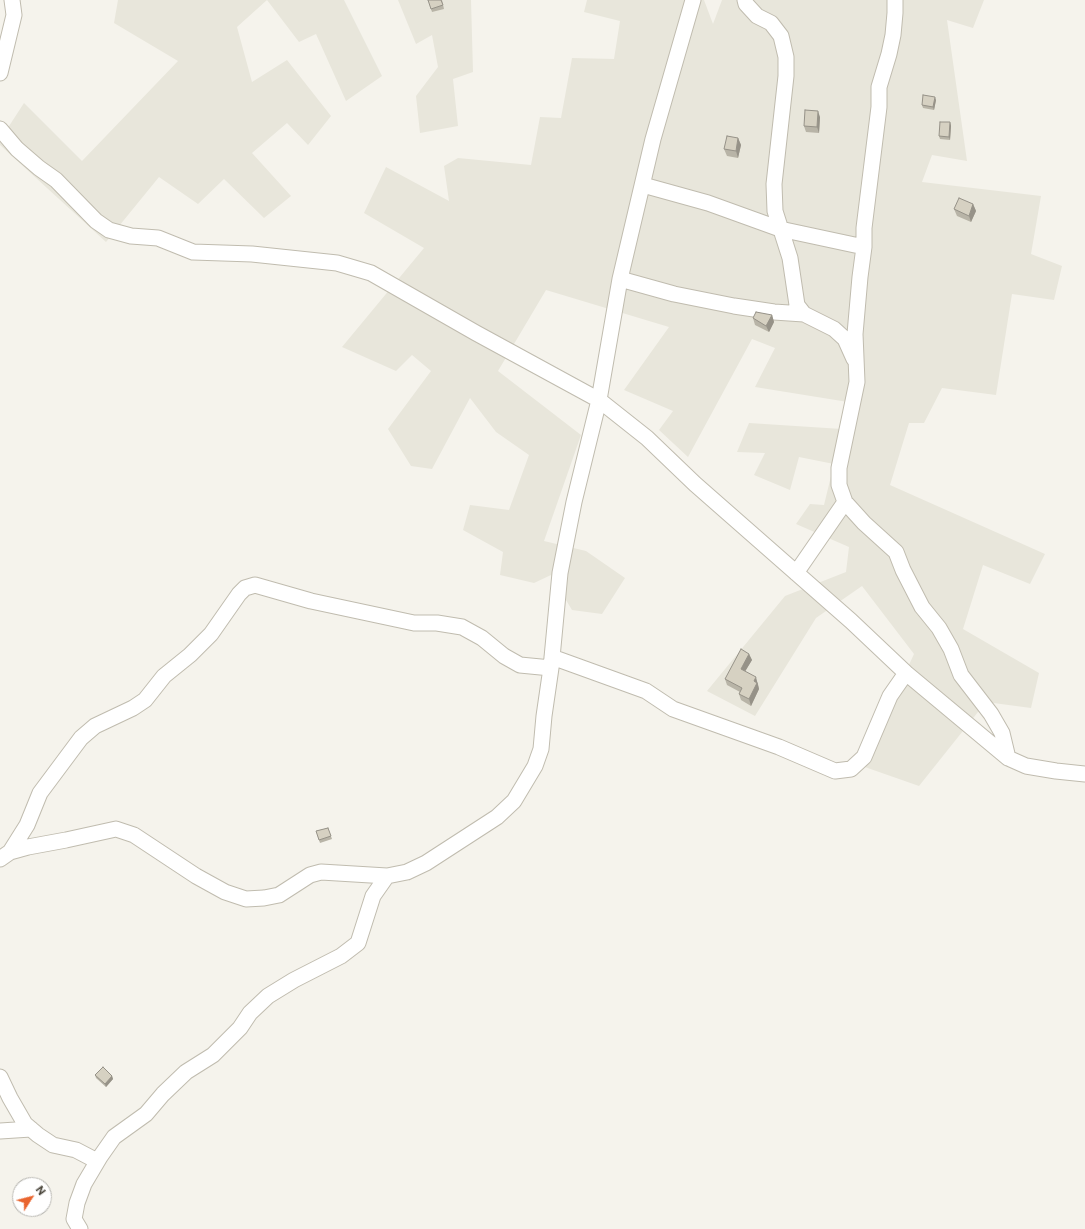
<!DOCTYPE html>
<style>
body{margin:0}
#map{position:relative;width:1085px;height:1229px;overflow:hidden;background:#f5f3ec;font-family:Commissioner,sans-serif}
canvas{display:block}
.north{position:absolute;left:12px;top:1177px;width:40px;height:40px;box-sizing:border-box;background:#fff;border:1px solid #b6b5b0;border-radius:50%;rotate:54deg;font-size:11px;font-weight:700;line-height:16px;text-align:center;color:#49453a}
.north::after{content:'';display:block;margin:auto;width:14px;height:18px;background:#e9652f;clip-path:polygon(50% 0,100% 100%,50% 72%,0 100%)}
</style>
<div id="map">
<canvas width="1085" height="1229"></canvas>
<div class="north">N</div>
</div>
<script>
const ctx = document.querySelector('canvas').getContext('2d');
ctx.lineJoin = 'round';
function fill(path, color) { ctx.fillStyle = color; ctx.fill(path, 'evenodd'); }
const poly = rows => new Path2D(rows.map(r => 'M' + r).join(''));
function stroke(path, color, width, dash) { ctx.strokeStyle = color; ctx.lineWidth = width; ctx.lineCap = dash ? 'butt' : 'round'; ctx.setLineDash(dash || []); ctx.stroke(path); }
fill(poly([
 [118,0,344,0,382,76,346,101,316,34,299,42,267,0,237,27,252,82,287,60,331,116,308,145,287,123,252,153,291,196,264,218,224,179,198,204,159,177,106,242,0,145,0,140,24,103,82,161,178,61,114,23],
 [398,0,471,0,473,72,453,79,458,126,420,133,416,96,438,67,432,35,416,44],
 [587,0,704,0,713,24,722,0,739,0,752,2,753,0,984,0,973,28,947,20,967,161,932,155,922,182,1041,196,1031,254,1062,266,1054,300,1012,294,996,395,942,388,924,423,909,423,890,485,1045,554,1030,584,983,565,963,629,1039,673,1031,708,986,702,919,786,862,766,914,654,862,586,816,618,755,716,707,691,785,596,846,572,849,547,796,524,810,504,824,505,834,464,799,457,790,490,754,475,765,453,737,452,749,423,842,429,848,402,755,387,775,348,752,339,688,457,659,430,673,411,624,390,669,327,546,290,498,371,581,435,544,541,586,551,625,578,602,614,572,610,551,575,534,583,500,575,503,552,463,530,470,505,509,510,529,455,496,432,470,398,432,469,411,466,388,429,431,371,412,355,396,371,342,347,424,248,364,213,386,167,449,201,444,166,458,158,531,165,540,117,561,118,572,58,614,59,620,21,584,12]
]), '#e8e6db');
const minor = poly([
 [745,0,746,4,757,16,771,23,781,36,786,57,786,76,774,184,775,211,790,258,797,305,804,314,834,329,845,339,854,359],
 [895,0,895,13,893,35,889,54,879,87,879,107,864,228,864,247,860,277,855,334,857,382,839,468,839,485,845,502,864,523,896,552,903,570,922,607,939,628,951,649,961,675,991,714,1002,733,1008,758],
 [0,73,14,15,12,0],
 [0,129,17,149,39,168,56,180,96,221,109,230,131,236,158,238,193,252,252,254,337,263,371,273,476,333,599,400,647,438,695,484,851,621,906,673,1008,758,1026,766,1056,771,1085,774],
 [643,185,708,203,780,229,864,247],
 [620,279,674,294,734,306,774,312,804,314],
 [796,573,845,502],
 [552,657,646,691,673,709,779,747,835,771,851,769,864,757,890,696,906,673],
 [10,852,27,825,40,793,81,738,95,726,133,708,145,700,164,676,190,655,211,634,239,594,245,588,255,585,311,601,414,623,437,623,462,627,482,638,504,656,520,665,551,668],
 [0,859,10,852,28,847,66,840,116,829,134,835,196,876,225,892,246,899,264,898,279,895,310,875,321,872,387,876,407,872,426,863,497,817,514,801,535,766,541,749,544,716,551,668,560,573,574,502,599,400,620,279,653,139,693,0],
 [0,1077,10,1098,25,1124,38,1135,53,1145,76,1150,97,1161],
 [0,1131,31,1129],
 [80,1229,74,1219,77,1203,84,1184,100,1157,114,1137,146,1114,163,1094,186,1072,213,1055,240,1028,250,1013,268,996,294,980,341,956,358,943,373,896,387,876]
]);
stroke(minor, '#c0bcaf', 17);
stroke(minor, '#fff', 15);
fill(poly([
 [428,0,442,0,444,9,432,12],
 [936,100,934,110,923,108,922,105],
 [820,117,819,133,806,132,804,126],
 [950,122,951,126,950,140,940,139,939,136],
 [738,138,741,145,738,158,727,156,724,149],
 [973,204,976,211,971,222,957,216,954,209],
 [772,315,774,322,769,332,755,325,753,318],
 [749,654,752,660,745,671,758,683,758,684,759,689,751,706,741,700,739,694,740,692,727,685,725,679],
 [328,828,332,839,320,843,316,831],
 [95,1075,112,1076,113,1079,106,1087,96,1078]
]), '#b8b4a7');
fill(poly([
 [935,97,936,100,934,110,933,107],
 [818,111,820,117,819,133,817,127],
 [950,122,951,126,950,140,949,137],
 [738,138,741,145,738,158,736,151],
 [973,204,976,211,971,222,969,216],
 [772,315,774,322,769,332,766,326],
 [749,654,752,660,743,675,741,669],
 [756,677,759,689,751,706,749,699,754,681],
 [112,1076,113,1079,106,1087,105,1084]
]), '#969288');
const building = poly([
 [428,0,441,0,443,5,431,9,428,0],
 [923,95,935,97,933,107,922,105,923,95],
 [805,110,818,111,817,127,804,126,805,110],
 [940,122,950,122,949,137,939,136,940,122],
 [727,136,738,138,736,151,724,149,727,136],
 [959,198,973,204,969,216,954,209,959,198],
 [756,312,772,315,766,326,753,318,756,312],
 [741,649,749,654,741,669,756,677,754,681,757,683,749,699,739,694,742,688,725,679,741,649],
 [328,828,331,836,319,840,316,831,328,828],
 [103,1067,112,1076,105,1084,95,1075,103,1067]
]);
fill(building, '#d6d1c2');
stroke(building, '#969288', 1);
</script>
